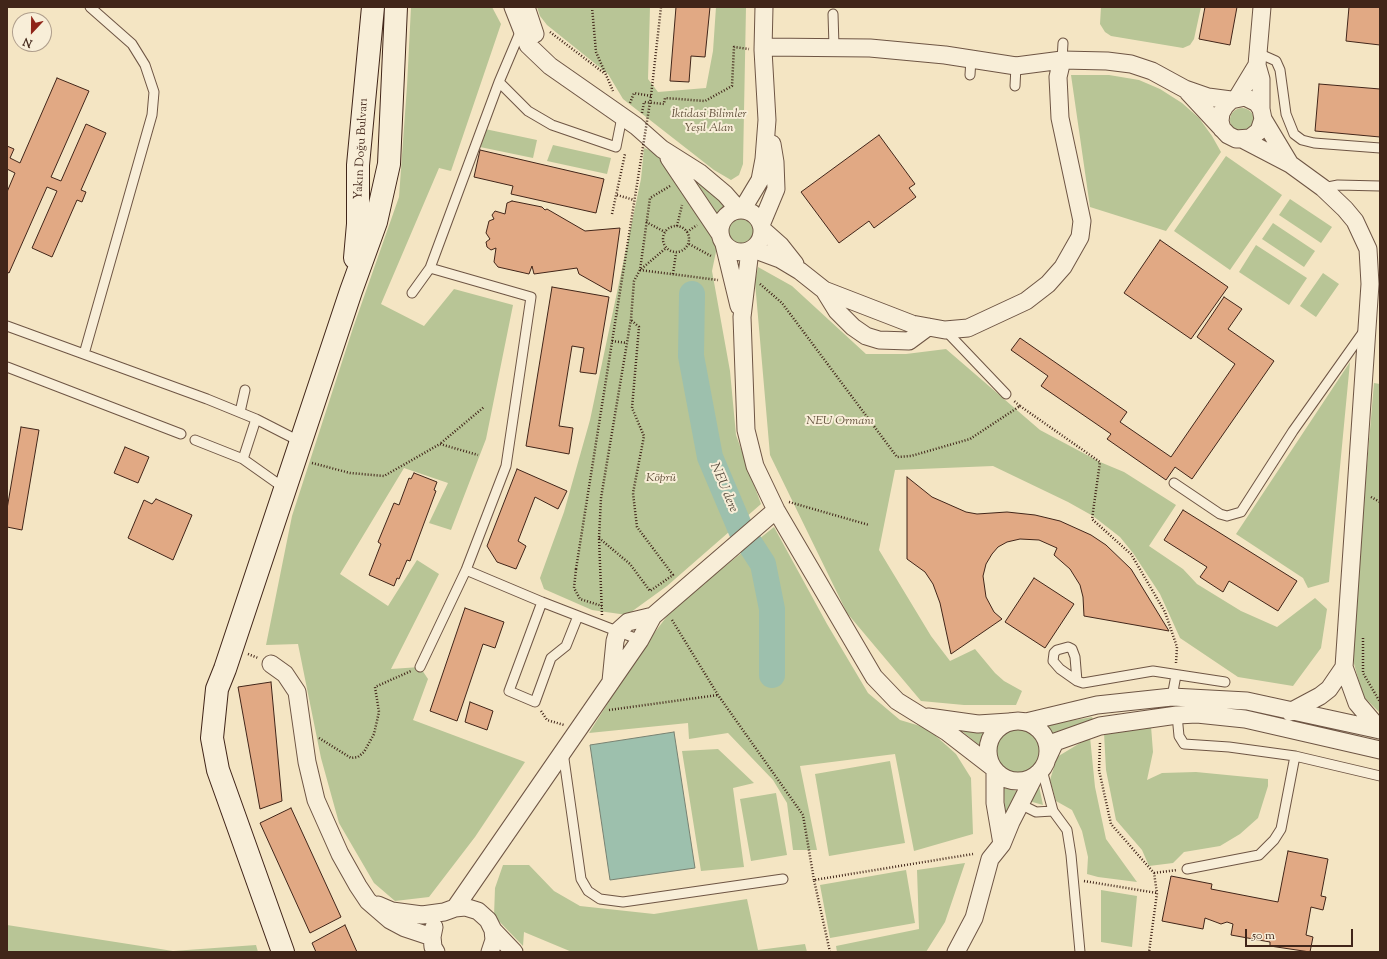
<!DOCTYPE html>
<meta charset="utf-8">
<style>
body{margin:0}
#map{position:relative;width:1387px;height:959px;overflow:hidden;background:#f4e5c3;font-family:"Sorts Mill Goudy",serif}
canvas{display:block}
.frame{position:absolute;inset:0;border:8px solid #412519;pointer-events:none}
.north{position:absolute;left:12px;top:12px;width:40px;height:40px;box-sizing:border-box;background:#f8eed8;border:1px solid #af9e8c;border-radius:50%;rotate:202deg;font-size:11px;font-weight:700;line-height:16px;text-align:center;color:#412519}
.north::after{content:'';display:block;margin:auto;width:14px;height:18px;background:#8f2418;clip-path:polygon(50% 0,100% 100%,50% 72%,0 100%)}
.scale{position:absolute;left:1245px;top:929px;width:108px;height:18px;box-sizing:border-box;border:2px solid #412519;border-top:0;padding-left:5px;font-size:12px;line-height:14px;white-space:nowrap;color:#412519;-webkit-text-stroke:3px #f8eed8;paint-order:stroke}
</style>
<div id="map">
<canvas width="1387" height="959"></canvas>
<div class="frame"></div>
<div class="north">N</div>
<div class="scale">50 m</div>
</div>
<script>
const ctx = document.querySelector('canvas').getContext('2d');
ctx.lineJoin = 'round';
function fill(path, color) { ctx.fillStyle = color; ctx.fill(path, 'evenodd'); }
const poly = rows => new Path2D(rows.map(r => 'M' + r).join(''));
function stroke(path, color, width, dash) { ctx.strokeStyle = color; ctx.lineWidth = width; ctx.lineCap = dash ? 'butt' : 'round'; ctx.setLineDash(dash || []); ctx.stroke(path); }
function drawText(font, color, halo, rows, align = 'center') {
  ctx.font = font + ' "Sorts Mill Goudy",serif'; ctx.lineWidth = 4; ctx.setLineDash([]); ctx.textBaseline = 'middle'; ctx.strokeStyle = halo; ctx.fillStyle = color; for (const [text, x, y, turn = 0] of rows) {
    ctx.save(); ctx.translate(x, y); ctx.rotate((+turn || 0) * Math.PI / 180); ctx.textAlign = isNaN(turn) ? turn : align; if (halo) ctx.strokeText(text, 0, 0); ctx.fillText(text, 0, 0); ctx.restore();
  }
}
fill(poly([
 [411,7,492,7,501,24,451,171,439,168,381,304,424,326,454,289,513,305,486,439,451,530,429,523,448,483,404,468,340,574,388,606,417,560,439,574,391,669,420,667,428,679,413,720,525,762,475,837,429,897,395,901,374,883,339,823,321,758,298,644,266,645,292,516,353,328,399,197,407,86],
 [537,7,650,7,648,79,658,92,706,88,713,51,716,7,746,7,743,164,739,175,731,180,714,170,623,99,608,74,547,25,540,16],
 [1101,7,1201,7,1194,39,1190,45,1183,48,1111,36,1105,32,1100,24],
 [1071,75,1109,75,1139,80,1160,89,1182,103,1199,118,1212,136,1221,152,1166,231,1090,207],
 '1230 120a12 12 0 1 1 24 0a12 12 0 1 1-24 0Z',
 [485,129,537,140,533,158,480,147],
 [553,145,611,158,607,174,547,161],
 [644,148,661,154,718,242,712,271,730,371,736,435,761,504,667,586,627,615,592,610,544,589,540,578,564,512,590,420,641,179],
 [1226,156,1282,195,1230,270,1174,231],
 [694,178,729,205,717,214],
 [1290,199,1332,227,1321,243,1279,215],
 '728 232a13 13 0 1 1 26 0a13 13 0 1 1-26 0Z',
 [1273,223,1315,251,1304,267,1262,239],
 [1256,245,1307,278,1289,305,1239,272],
 [758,267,792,286,866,354,906,354,946,349,1040,430,1100,462,1124,472,1176,505,1149,546,1183,569,1197,584,1241,611,1277,627,1315,598,1327,609,1321,648,1293,686,1238,677,1180,638,1160,594,1133,553,1120,537,1093,516,1068,502,993,466,895,470,879,550,931,636,950,661,975,649,995,673,1004,681,1022,691,1016,705,964,705,921,701,847,613,770,455,755,282],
 [1323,273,1339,284,1316,317,1300,306],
 [1350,362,1329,582,1308,588,1303,578,1236,534],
 [1374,383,1380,384,1380,713,1363,696,1351,653],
 [774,527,827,624,868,693,900,720,927,728,956,754,971,778,973,834,914,851,895,754,800,766,817,850,793,850,787,803,773,780,728,733,689,739,688,723,589,733,642,649,674,607],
 [1092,717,1095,723,1051,740,1042,726],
 [1151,726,1153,752,1147,780,1162,773,1196,772,1268,779,1268,786,1258,818,1240,834,1220,846,1184,852,1173,863,1149,866,1142,850,1116,820,1106,770,1104,733],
 [958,728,985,730,979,745],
 '995 751a22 22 0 1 1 44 0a22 22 0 1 1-44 0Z',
 [1090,737,1095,787,1106,839,1137,882,1098,877,1087,874,1088,857,1082,831,1072,810,1056,801,1050,780,1057,757],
 [718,749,754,783,733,788,744,867,701,871,682,751],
 [890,761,905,843,829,856,815,774],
 [1039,786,1043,805,1029,801],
 [1004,788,1021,792,1005,819],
 [776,793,787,855,751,861,740,799],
 [965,863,945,922,926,952,837,952,836,946,919,929,917,870],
 [503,865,529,865,554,891,580,906,654,914,747,899,758,950,805,944,807,952,572,952,524,932,523,946,494,916,495,888],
 [906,870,915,923,830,938,820,885],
 [1101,890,1137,896,1132,947,1101,942],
 [7,925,173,951,256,945,258,952,7,952]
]), '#b8c596');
const water = poly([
 [674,732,695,868,610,880,590,745,674,732]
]);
fill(water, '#9dc0ad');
stroke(water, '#788272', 1);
stroke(poly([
 [692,294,691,356,710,457,741,530,763,564,772,609,772,675]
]), '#9dc0ad', 26);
const building = poly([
 [676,7,710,7,705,57,691,56,689,82,670,81,676,7],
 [1205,7,1237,7,1230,45,1199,39,1205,7],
 [1349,7,1380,7,1380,45,1346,41,1349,7],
 [57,78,89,91,51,177,61,181,86,124,106,133,81,190,86,192,82,202,77,200,52,257,32,248,57,191,47,187,9,273,7,272,7,192,15,173,7,169,7,146,14,149,10,158,20,163,57,78],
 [1319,84,1380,89,1380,137,1315,131,1319,84],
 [879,135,915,184,909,188,916,197,874,228,869,221,839,243,801,192,879,135],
 [480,150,604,179,596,213,511,194,513,186,474,177,480,150],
 [512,201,542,207,545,210,547,209,585,231,620,228,611,292,579,274,577,268,534,274,532,266,529,274,498,267,494,262,496,248,491,250,487,247,486,242,490,239,486,233,489,221,494,219,492,215,495,211,505,214,507,203,512,201],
 [1160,240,1228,287,1191,339,1124,293,1160,240],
 [552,287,609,297,596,374,580,372,584,348,572,346,559,426,573,428,569,454,526,446,552,287],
 [1224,297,1242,309,1228,329,1274,361,1192,479,1175,467,1166,480,1107,439,1111,434,1041,386,1048,376,1011,350,1020,338,1127,412,1120,422,1171,457,1235,364,1197,337,1224,297],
 [21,427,39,430,22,530,7,527,7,509,21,427],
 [125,447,149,457,138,483,114,473,125,447],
 [517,469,567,491,558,509,535,497,518,541,526,546,516,569,497,562,487,546,517,469],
 [414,473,437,482,434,490,436,491,410,561,407,560,399,579,397,578,394,586,369,575,381,544,378,542,394,503,399,505,409,478,411,479,414,473],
 [907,477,932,497,966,512,977,514,1007,512,1035,515,1060,521,1091,535,1106,545,1131,569,1169,631,1084,616,1083,597,1080,585,1070,569,1054,555,1057,548,1039,540,1020,539,1007,542,998,547,992,554,986,564,983,576,986,597,994,612,1002,619,951,654,940,603,933,584,925,572,907,559,907,477],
 [156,499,192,515,173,560,128,538,144,500,152,504,156,499],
 [1183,510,1297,581,1278,611,1229,581,1223,592,1200,577,1207,567,1164,540,1183,510],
 [1034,578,1074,604,1045,648,1005,622,1034,578],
 [465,608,504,622,495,648,483,644,457,721,430,711,465,608],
 [271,682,282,801,260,809,238,687,271,682],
 [470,702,493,711,487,730,465,722,470,702],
 [291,808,341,917,310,933,260,823,291,808],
 [1288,851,1328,859,1321,896,1326,897,1323,910,1311,907,1306,935,1313,937,1310,952,1270,946,1270,942,1231,935,1233,924,1227,922,1221,924,1205,918,1203,929,1162,921,1171,876,1212,884,1211,889,1278,902,1288,851],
 [345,925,357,952,316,952,312,943,345,925]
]);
fill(building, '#e1a984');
stroke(building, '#412519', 1);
const service = poly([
 [833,14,834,46],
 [1258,53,1276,61,1280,70,1286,114,1294,134,1302,140,1314,143,1380,148],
 [1062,60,1063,43],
 [970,75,971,59],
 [499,82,528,111,552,125,616,147,622,117],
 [1015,86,1016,66],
 [1323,188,1338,185,1380,186],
 [412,293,430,268,499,82,521,30],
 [7,326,207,399,256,419,301,442],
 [945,330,1006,394],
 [84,354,152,115,154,92,145,65,132,44,90,7],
 [7,367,181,434],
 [240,412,245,390],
 [195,440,243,459,284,488],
 [243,459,256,419],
 [1174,483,1220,514,1227,516,1241,512,1293,431,1364,331],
 [466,570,542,602,640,640],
 [542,602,509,691,535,702,551,658,566,646,578,616],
 [420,667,466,570,506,466,531,297,430,268],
 [1077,681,1075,657,1072,649,1068,647,1057,650,1054,653,1053,661,1060,669,1077,681,1083,683,1153,671,1225,682],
 [1172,697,1176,675],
 [1177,715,1179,736,1184,744,1229,747,1295,756,1380,776],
 [563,752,581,879,588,891,600,899,623,902,783,879],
 [1042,770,1053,811,1067,830,1071,855,1080,952],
 [1020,804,1036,812,1053,811],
 [1187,869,1259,855,1274,840,1281,829,1295,756]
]);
const minor = poly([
 [513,7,528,45,550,66,636,126,662,149,700,173,725,194,739,210],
 [526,7,535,34],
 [763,47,870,48,945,55,1016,66,1062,60,1107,61,1131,64,1152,71,1185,89,1208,97,1231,100],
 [1188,92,1228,135,1236,139,1250,138,1259,131,1263,119,1261,109,1257,103,1245,97,1231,100,1225,106,1221,113,1220,121,1222,129],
 [1237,98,1257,65],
 [1261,109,1261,79,1257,65,1262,7],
 [1263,119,1290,164],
 [1244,140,1290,164,1323,188,1345,209,1355,221,1368,249,1370,284,1344,667,1357,703,1380,730],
 [669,158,720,234],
 [742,210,760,180,764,159,767,120,763,50,764,7],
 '720 231a21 21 0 1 1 42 0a21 21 0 1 1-42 0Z',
 [761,225,776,189,775,162,772,144],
 [762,229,780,245,795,264],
 [724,244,739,306],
 [753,249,780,259,800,271,824,290,837,311,853,327,866,336,879,340,909,341,928,327],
 [750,250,742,317,746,430,755,466,776,510,874,677,897,701,947,732,991,766],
 [824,290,912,324,945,330,968,328,1026,301,1048,284,1063,267,1080,237,1082,221,1060,118,1058,77,1062,60],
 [271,664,285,674,297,692,307,762,316,800,340,854,358,886,368,901,390,920,405,928,432,937],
 [611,681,615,641,618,631,628,622,653,616],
 [1290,712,1320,696,1329,689,1344,667],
 [928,717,978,724,1009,722],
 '988 751a30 30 0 1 1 60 0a30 30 0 1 1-60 0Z',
 [1026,722,1097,705,1172,697,1247,701,1380,730],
 [1047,759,1055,742,1100,726,1177,715,1197,714,1245,719,1380,750],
 [995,771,995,803,1002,844],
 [378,905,392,911,422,915,444,912,455,908,465,907,478,911,488,920,493,930,494,940,490,952],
 [455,908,640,640,653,616,776,510],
 [434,927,432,937,433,947,436,952],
 [493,930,514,952],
 [956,952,974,918,990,859,1002,844,1011,822,1034,777]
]);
const secondary = poly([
 [355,258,358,224,358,165,373,7],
 [283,952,218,770,212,738,217,689,225,669,351,291,376,222,389,164,396,7]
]);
stroke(service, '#6e5544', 11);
stroke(minor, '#6e5544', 19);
stroke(secondary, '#412519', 24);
stroke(poly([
 [592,7,596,52,613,91],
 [550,32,604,73],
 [630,103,634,93,651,96],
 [642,113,644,102,664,104,665,98,705,101,732,86,734,47,749,49],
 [670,186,650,198,640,270,718,280],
 [617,195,634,200],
 [612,214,625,154],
 [646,222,665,232],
 '663 239a13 13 0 1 1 26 0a13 13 0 1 1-26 0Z',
 [677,226,682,205],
 [687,232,697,225],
 [689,244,711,256],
 [673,274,676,253],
 [760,284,782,303,897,457,911,456,970,439,1020,406,1014,401],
 [612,341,627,343],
 [1020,406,1100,462,1092,519,1131,554,1165,612,1177,647,1176,663],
 [441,443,484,407],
 [312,463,350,473,384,476,440,444,478,455],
 [1371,497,1380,502],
 [789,502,869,525],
 [599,538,630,564,650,591,673,575,637,527,633,493,644,436,632,408,639,327,631,320],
 [576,569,574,588,580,599,602,606],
 [602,615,599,538,601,498,631,319,634,281,640,270,666,248],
 [672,620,718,695,803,815,814,880],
 [1363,638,1363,673,1380,702],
 [248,654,258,658],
 [609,710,718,695],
 [541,711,547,720,564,725],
 [319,738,351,758,358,757,364,752,374,734,379,712,375,687,411,671],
 [1100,743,1099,770,1111,824,1154,873,1157,893,1149,952],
 [1154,873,1177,870],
 [1084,881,1157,893],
 [830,952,814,880,973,854]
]), '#412519', 2.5, [1, 2]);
stroke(service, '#f8eed8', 9);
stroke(minor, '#f8eed8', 17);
stroke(secondary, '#f8eed8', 22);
stroke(poly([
 [576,569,651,96,661,7]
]), '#412519', 2.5, [1, 2]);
drawText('italic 12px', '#5f4d38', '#f8eed8', [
 ["İktidasi Bilimler",709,115],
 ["Yeşil Alan",709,129],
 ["NEU Ormanı",840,422],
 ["Köprü",661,479]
]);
drawText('12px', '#412519', '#f8eed8', [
 ["Yakın Doğu Bulvarı",362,149,-87]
]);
drawText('italic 13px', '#584c3e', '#f8eed8', [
 ["NEU dere",723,488,67]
]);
</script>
